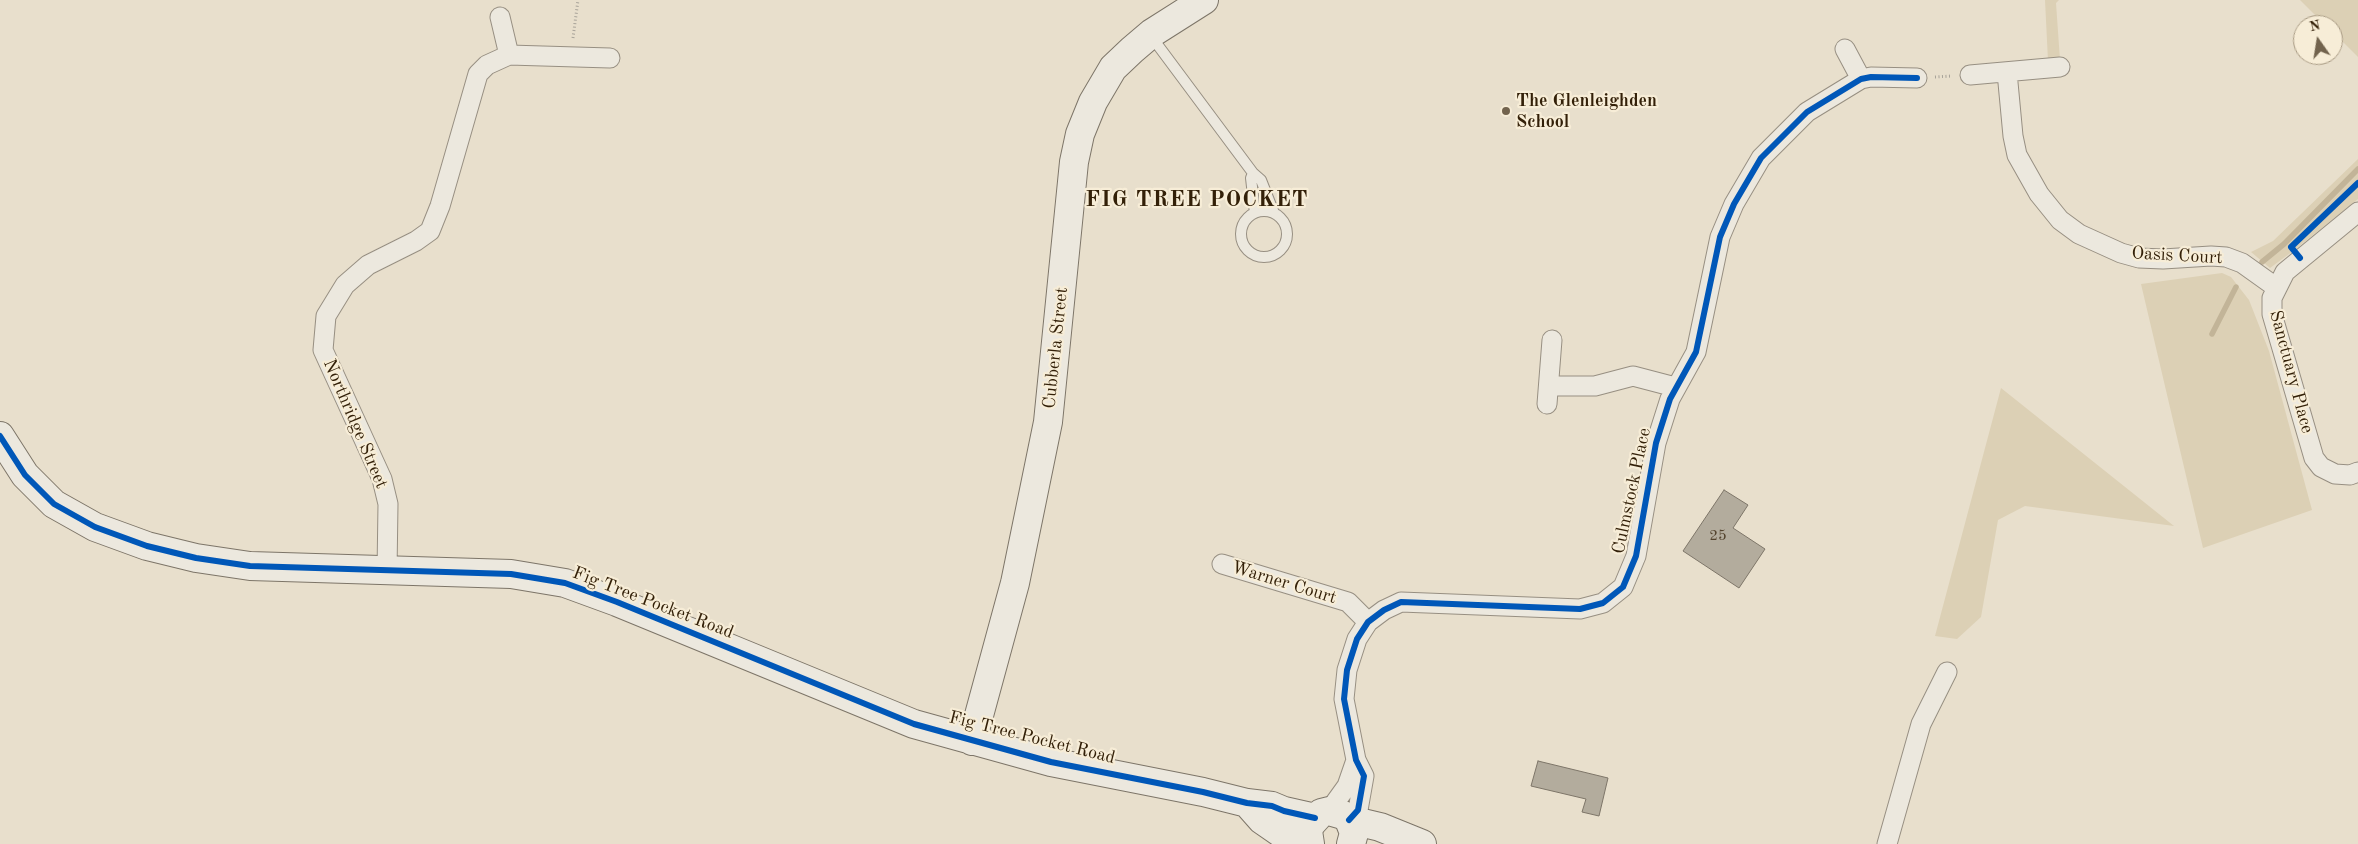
<!DOCTYPE html>
<style>
body{margin:0}
#map{position:relative;width:2358px;height:844px;overflow:hidden;background:#e8dfcc;font-family:"Old Standard TT",serif}
canvas{display:block}
.north{position:absolute;left:2293px;top:15px;width:50px;height:50px;box-sizing:border-box;background:#f7edd7;border:1px solid #a99b84;border-radius:50%;rotate:347deg;font-size:14px;font-weight:700;line-height:20px;text-align:center;color:#332008}
.north::after{content:'';display:block;margin:auto;width:18px;height:22px;background:#72634d;clip-path:polygon(50% 0,100% 100%,50% 72%,0 100%)}
</style>
<div id="map">
<canvas width="2358" height="844"></canvas>
<div class="north">N</div>
</div>
<script>
const ctx = document.querySelector('canvas').getContext('2d');
ctx.lineJoin = 'round';
function fill(path, color) { ctx.fillStyle = color; ctx.fill(path, 'evenodd'); }
const poly = rows => new Path2D(rows.map(r => 'M' + r).join(''));
function stroke(path, color, width, dash) { ctx.strokeStyle = color; ctx.lineWidth = width; ctx.lineCap = dash ? 'butt' : 'round'; ctx.setLineDash(dash || []); ctx.stroke(path); }
function drawText(font, color, halo, rows, align = 'center') {
  ctx.font = font + ' "Old Standard TT",serif'; ctx.lineWidth = 4.5; ctx.setLineDash([]); ctx.textBaseline = 'middle'; ctx.strokeStyle = halo; ctx.fillStyle = color; for (const [text, x, y, turn = 0] of rows) {
    ctx.save(); ctx.translate(x, y); ctx.rotate((+turn || 0) * Math.PI / 180); ctx.textAlign = isNaN(turn) ? turn : align; if (halo) ctx.strokeText(text, 0, 0); ctx.fillText(text, 0, 0); ctx.restore();
  }
}
fill(poly([
 [2045,0,2059,0,2056,3,2060,60,2048,61],
 [2300,0,2358,0,2358,57,2333,32,2333,25,2325,25],
 [2358,159,2358,199,2293,251,2270,268,2251,252,2273,241],
 [2222,273,2231,277,2249,300,2269,351,2312,510,2203,548,2141,284],
 [2001,388,2174,526,2025,506,1998,520,1981,617,1957,639,1935,636]
]), '#dcd0b5');
stroke(poly([
 [2262,262,2284,244,2358,169],
 [2212,334,2236,287]
]), '#c2b498', 5.5);
const building = poly([
 [1724,490,1748,505,1733,528,1765,549,1739,588,1683,551,1724,490],
 [1538,761,1608,778,1599,816,1582,812,1586,799,1531,786,1538,761]
]);
fill(building, '#b3ac9d');
stroke(building, '#7d7568', 1);
const lane = poly([
 [1151,36,1253,173,1261,180,1274,213],
 [1253,173,1251,178,1255,213],
 '1241 234a23 23 0 1 1 46 0a23 23 0 1 1-46 0Z'
]);
const street = poly([
 [500,17,509,55],
 [1845,49,1861,79],
 [2007,72,2013,136,2017,155,2039,194,2060,220,2079,234,2121,253,2139,258,2163,259,2211,256,2226,257,2242,263,2277,288],
 [1970,75,2060,67],
 [2358,212,2285,272,2272,298,2272,314,2314,458,2321,467,2335,474,2350,475,2358,472],
 [1549,386,1595,386,1633,376,1675,387],
 [1547,404,1552,340],
 [1222,564,1348,602,1368,622],
 [387,572,388,504,382,479,323,350,326,316,345,285,368,265,416,241,430,231,440,206,478,74,487,65,509,55,610,58],
 [1329,811,1347,786,1356,760],
 [1349,820,1358,810,1364,776,1356,760,1344,699,1347,670,1357,639,1368,622,1384,610,1401,602,1580,609,1603,603,1623,587,1636,556,1656,443,1670,399,1696,352,1720,237,1734,204,1761,158,1807,112,1861,79,1871,77,1917,78],
 [1887,844,1921,724,1947,672]
]);
const secondary = poly([
 [0,436,25,475,54,504,95,527,147,546,196,558,250,566,511,574,565,583,617,602,914,724,1051,762,1203,792,1247,803,1272,806,1284,811,1315,818],
 [972,741,1015,583,1048,422,1074,162,1080,134,1093,102,1113,68,1132,50,1152,33,1204,0],
 [1247,803,1262,820,1294,842,1303,844],
 [1351,824,1359,822,1380,827,1422,844],
 [1310,844,1308,831,1311,824,1321,813,1329,811,1343,815,1349,820,1354,833,1351,844]
]);
stroke(lane, '#978f82', 12);
stroke(street, '#978f82', 21);
stroke(secondary, '#7d7568', 30);
stroke(poly([
 [573,38,578,0],
 [1935,77,1952,76]
]), '#a8a399', 3, [1, 2.5]);
stroke(lane, '#ece8de', 10);
stroke(street, '#ece8de', 19);
stroke(secondary, '#ece8de', 28);
stroke(poly([
 [2300,258,2291,247,2358,183],
 [0,436,25,475,54,504,95,527,147,546,196,558,250,566,511,574,565,583,617,602,914,724,1051,762,1203,792,1247,803,1272,806,1284,811,1315,818],
 [1349,820,1358,810,1364,776,1356,760,1344,699,1347,670,1357,639,1368,622,1384,610,1401,602,1580,609,1603,603,1623,587,1636,556,1656,443,1670,399,1696,352,1720,237,1734,204,1761,158,1807,112,1861,79,1871,77,1917,78]
]), '#0057b8', 6);
for (const [x, y, r, color] of [
 [1506,111,5,"#72634d"]
]) { const dot = new Path2D(); dot.arc(x, y, r, 0, 2 * Math.PI); ctx.fillStyle = color; ctx.fill(dot); stroke(dot, '#f7edd7', 2); }
drawText('15px', '#53432d', null, [
 ["25",1718,536]
]);
drawText('bold 18px', '#332008', '#f7edd7', [
 ["The Glenleighden",1516,101],
 ["School",1516,122]
], 'left');
drawText('18px', '#332008', '#f7edd7', [
 ["Oasis Court",2177,256,3],
 ["Cubberla Street",1056,348,-84],
 ["Sanctuary Place",2291,372,75],
 ["Northridge Street",355,424,67],
 ["Culmstock Place",1632,491,-78],
 ["Warner Court",1284,583,17],
 ["Fig Tree Pocket Road",653,603,21],
 ["Fig Tree Pocket Road",1032,738,14]
]);
ctx.letterSpacing = '1px';
drawText('bold 22px', '#332008', '#f7edd7', [
 ["FIG TREE POCKET",1197,200]
]);
ctx.letterSpacing = '0px';
</script>
